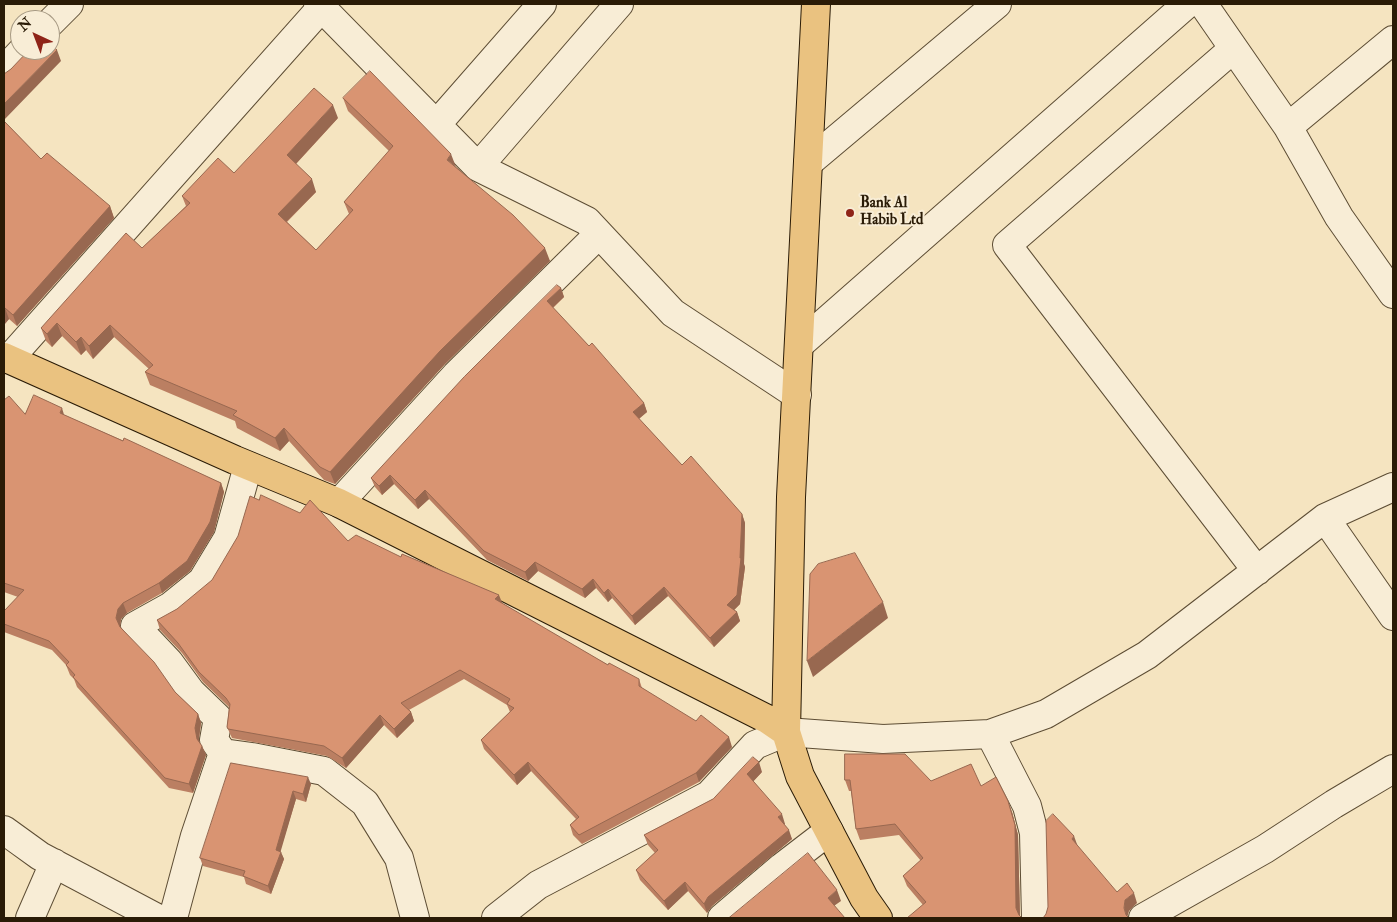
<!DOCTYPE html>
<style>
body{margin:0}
#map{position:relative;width:1397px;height:922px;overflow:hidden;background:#f5e4c0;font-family:"IM FELL Double Pica",serif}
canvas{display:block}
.frame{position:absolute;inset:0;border:5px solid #2a1b06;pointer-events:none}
.north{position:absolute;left:10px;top:10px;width:50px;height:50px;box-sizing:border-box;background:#f8edd6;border:1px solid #a69983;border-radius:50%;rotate:317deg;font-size:14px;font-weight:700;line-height:20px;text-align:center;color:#2a1b06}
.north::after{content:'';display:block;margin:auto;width:18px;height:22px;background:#8f2418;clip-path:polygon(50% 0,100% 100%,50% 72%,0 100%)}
</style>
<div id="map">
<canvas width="1397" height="922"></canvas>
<div class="frame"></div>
<div class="north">N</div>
</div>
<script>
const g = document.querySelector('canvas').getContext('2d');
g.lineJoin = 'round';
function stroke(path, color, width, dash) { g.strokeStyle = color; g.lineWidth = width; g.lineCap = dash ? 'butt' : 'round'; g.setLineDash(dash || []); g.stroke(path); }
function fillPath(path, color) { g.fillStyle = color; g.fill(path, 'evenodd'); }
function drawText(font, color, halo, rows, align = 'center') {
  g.font = font + ' "IM FELL Double Pica",serif'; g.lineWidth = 4; g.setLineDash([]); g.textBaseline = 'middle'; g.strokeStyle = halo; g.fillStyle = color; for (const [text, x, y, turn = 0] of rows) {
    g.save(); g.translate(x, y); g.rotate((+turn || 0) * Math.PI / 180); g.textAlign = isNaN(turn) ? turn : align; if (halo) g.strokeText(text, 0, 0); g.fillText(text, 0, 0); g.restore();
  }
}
const street = new Path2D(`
 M318,4L478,167L587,221L673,313L797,395
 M1203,4L1288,127L1339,217L1393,294
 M50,23L69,4
 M1233,49L1007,245L1257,571
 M4,70L23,50
 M436,125L542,4
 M1288,127L1393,40
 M808,163L997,4
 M478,167L619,4
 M799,345L1187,4
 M9,359L322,7
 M248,466L228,538L202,581L171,606L135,626L169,662L191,692L218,718L214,740L223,753L252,757L324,771L365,803L399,858L415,918
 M339,503L456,375L599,234
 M1325,518L1393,616
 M990,734L1027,806L1034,833L1036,918
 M4,830L40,856L157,918
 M30,918L54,863
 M173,918L195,836L223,753
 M496,918L538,885L709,795L755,745L786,732L883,739L990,734L1046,714L1147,655L1325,518L1393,487
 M722,918L782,867L829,831
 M1143,918L1265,849L1334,804L1393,769`);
const primary = new Path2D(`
 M816,4L791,497L786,732L800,776L864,898L878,918
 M4,357L235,460L339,503L767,719L786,732`);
stroke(street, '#5d4d34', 30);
stroke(primary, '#2a1b06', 30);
stroke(street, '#f8edd6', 28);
stroke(primary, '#eac280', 28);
fillPath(new Path2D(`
 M343,98L456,167L550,261L445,364L335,484L324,480L289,441L280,451L237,428L235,421L150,385L145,372L149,369L114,337L93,359L86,350L81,355L62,336L52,347L46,341L41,328L142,248L186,206L182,196L234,173L338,118L296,164L316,192L287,222L316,250L349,214L344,202L389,151L348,111Z
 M4,121L41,159L110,206L114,218L17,326L9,319L4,325Z
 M561,288L564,297L553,308L589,346L644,403L647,412L639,419L682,465L742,514L745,523L744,564L745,567L740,604L734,610L737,612L740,621L714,647L668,596L635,625L612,598L608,602L596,588L585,598L538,571L528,581L487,560L429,499L418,509L394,484L382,495L375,487L371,478Z
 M4,400L25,414L64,415L221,483L224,492L214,532L190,571L162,593L127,613L121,619L120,626L175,692L198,714L201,723L199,738V742L202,746L206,755L193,793L169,788L77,687L74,679L70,675L66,665L52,650L4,632V611L18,597L4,592Z
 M348,541L401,557L502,604L608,665L639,679L642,688L732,747L699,782L582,844L573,835L570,825L576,819L531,771L517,785L484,749L481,740L510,712L507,705L464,679L409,710L411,712L414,721L397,738L384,725L346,768L327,756L232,738L227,727L229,707L203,682L182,653L160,630L157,620Z
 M231,763L311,784L306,802L296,799L280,851L284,859L271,894L246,884L244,877L203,866L200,858Z
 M762,772L753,781L785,824H784L792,839L712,906L707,913L688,891L668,910L640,880L636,870L655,853L648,845L644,835L713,799Z
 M845,780L931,781L981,786L1012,812L1018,835L1020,917L923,905L907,886L903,876L921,861L899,835L860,840L856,829L851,791H849Z`), '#bb7f62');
fillPath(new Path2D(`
 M57,50L61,61L4,120V104Z
 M333,105L338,118L292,168L287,155Z
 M451,154L456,167L447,160Z
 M312,179L316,192L282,226L278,214Z
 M110,206L114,218L17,326L13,315Z
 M545,248L550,261L445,364L335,484L330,472L440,351Z
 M561,288L564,297L550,310L547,301Z
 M5,308L9,319L4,325V309Z
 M57,323L62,336L52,347L47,334Z
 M110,325L114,337L93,359L89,346Z
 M81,337L86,350L81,355L76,342Z
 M644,403L647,412L636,421L633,412Z
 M62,408L65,418L60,413Z
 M284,428L289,441L280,451L275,438Z
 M390,475L394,484L382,495L379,486Z
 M221,483L224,492L214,532L190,571L162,593L159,583Z
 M425,490L429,499L418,509L415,500Z
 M742,514L745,523L744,564L745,567L740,604L730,614L727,605L740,558Z
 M535,562L538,571L528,581L525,572Z
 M593,579L596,588L585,598L582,589Z
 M664,587L668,596L635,625L632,616Z
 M608,589L612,598L608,602L604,593Z
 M499,595L503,605L495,599Z
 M883,602L888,618L813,677L807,661Z
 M123,603L127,613L121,619L120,628L116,618L118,609Z
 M737,612L740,621L714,647L710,638Z
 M411,712L414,721L397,738L394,729Z
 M198,714L201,723L199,738L201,748L197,739L195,728Z
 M380,715L384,725L346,768L342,758Z
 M729,737L732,747L699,782L696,773Z
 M202,746L206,755L193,793L189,784Z
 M528,762L531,771L517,785L514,775Z
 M759,762L762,772L751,784L747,774Z
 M308,777L311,784L306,802L303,794Z
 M293,791L296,799L279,857L276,850Z
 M1008,801L1012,812L1018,835L1020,918L1016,908Z
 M782,814L785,824L782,826L778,817Z
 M789,830L792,839L712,906L707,913L704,904L708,897Z
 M1074,836L1078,847L1072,839Z
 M281,852L284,859L271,894L268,886Z
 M685,882L688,891L668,910L664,901Z
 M837,890L841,901L831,908L828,898Z
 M1134,893L1137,903L1129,911L1127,918L1124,908L1125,900Z`), '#986850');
const building = new Path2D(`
 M50,43L57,50L4,104V74L11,69L29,50H50Z
 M370,71L451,154L447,160L513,215L545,248L440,351L330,472L320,467L284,428L275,438L233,415L237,411L145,372L153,365L110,325L89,346L81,337L76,342L57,323L47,334L41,328L126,233L142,248L190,203L182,196L218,158L234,173L314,88L333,105L287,155L312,179L278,214L316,250L353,210L344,202L393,146L343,98Z
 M4,121L41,159L47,153L110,206L13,315L5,308L4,309Z
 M557,285L561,288L547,301L589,346L592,343L644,403L633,412L682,465L691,456L742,514L740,558H741L737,595L727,605L737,612L710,638L664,587L632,616L608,589L604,593L593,579L582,589L535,562L525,572L484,551L425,490L415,500L390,475L379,486L371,478L464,377Z
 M34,395L62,408L60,413L123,441L124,438L221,483L210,522L187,561L159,583L123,603L118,609L116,618L120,627L154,662L175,692L198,714L195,728L197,739L202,746L189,784L165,778L73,677L75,675L66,665L69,662L49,641L4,624V611L24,590L4,583V400L9,396L25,414Z
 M261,495L300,513L310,500L348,541L356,535L401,557L402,554L499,595L495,599L608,665L609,663L639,679V686L696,721L701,715L729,737L696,773L579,835L570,825L579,817L528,762L514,775L481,740L514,708L507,704L510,699L460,670L401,703L411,712L394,729L380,715L342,758L324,746L228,729L227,727L230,704L226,698L199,672L178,643L157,620L177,609L212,580L238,536L250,496L259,500Z
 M855,553L883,602L807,661L810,574L818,564Z
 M845,754H905L931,781L971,764L981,786L996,777L1008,801L1015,825L1016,908L1019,915L1022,918H907L926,902L903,876L923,858L895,824L856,829L850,780H845Z
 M753,757L759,762L747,774L782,814L778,817L789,830L708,897L704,904L685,882L664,901L636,870L658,850L644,835L713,799Z
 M231,763L308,777L303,794L293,791L276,850L281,852L268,886L243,876L245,871L200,858Z
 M1053,814L1074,836L1072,839L1117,892L1127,883L1134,893L1125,900L1124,908L1126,915L1129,918H1043L1046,914L1048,907L1046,821Z
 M808,853L837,890L828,898L845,918H729Z`);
fillPath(building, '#d99472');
stroke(building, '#986850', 1);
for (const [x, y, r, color] of [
 [850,213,5,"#8f2418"]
]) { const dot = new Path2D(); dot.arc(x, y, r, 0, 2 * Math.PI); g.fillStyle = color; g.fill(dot); stroke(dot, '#f8edd6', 2); }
drawText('bold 15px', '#2a1b06', '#f8edd6', [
 ["Bank Al",860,204],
 ["Habib Ltd",860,221]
], 'left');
</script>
